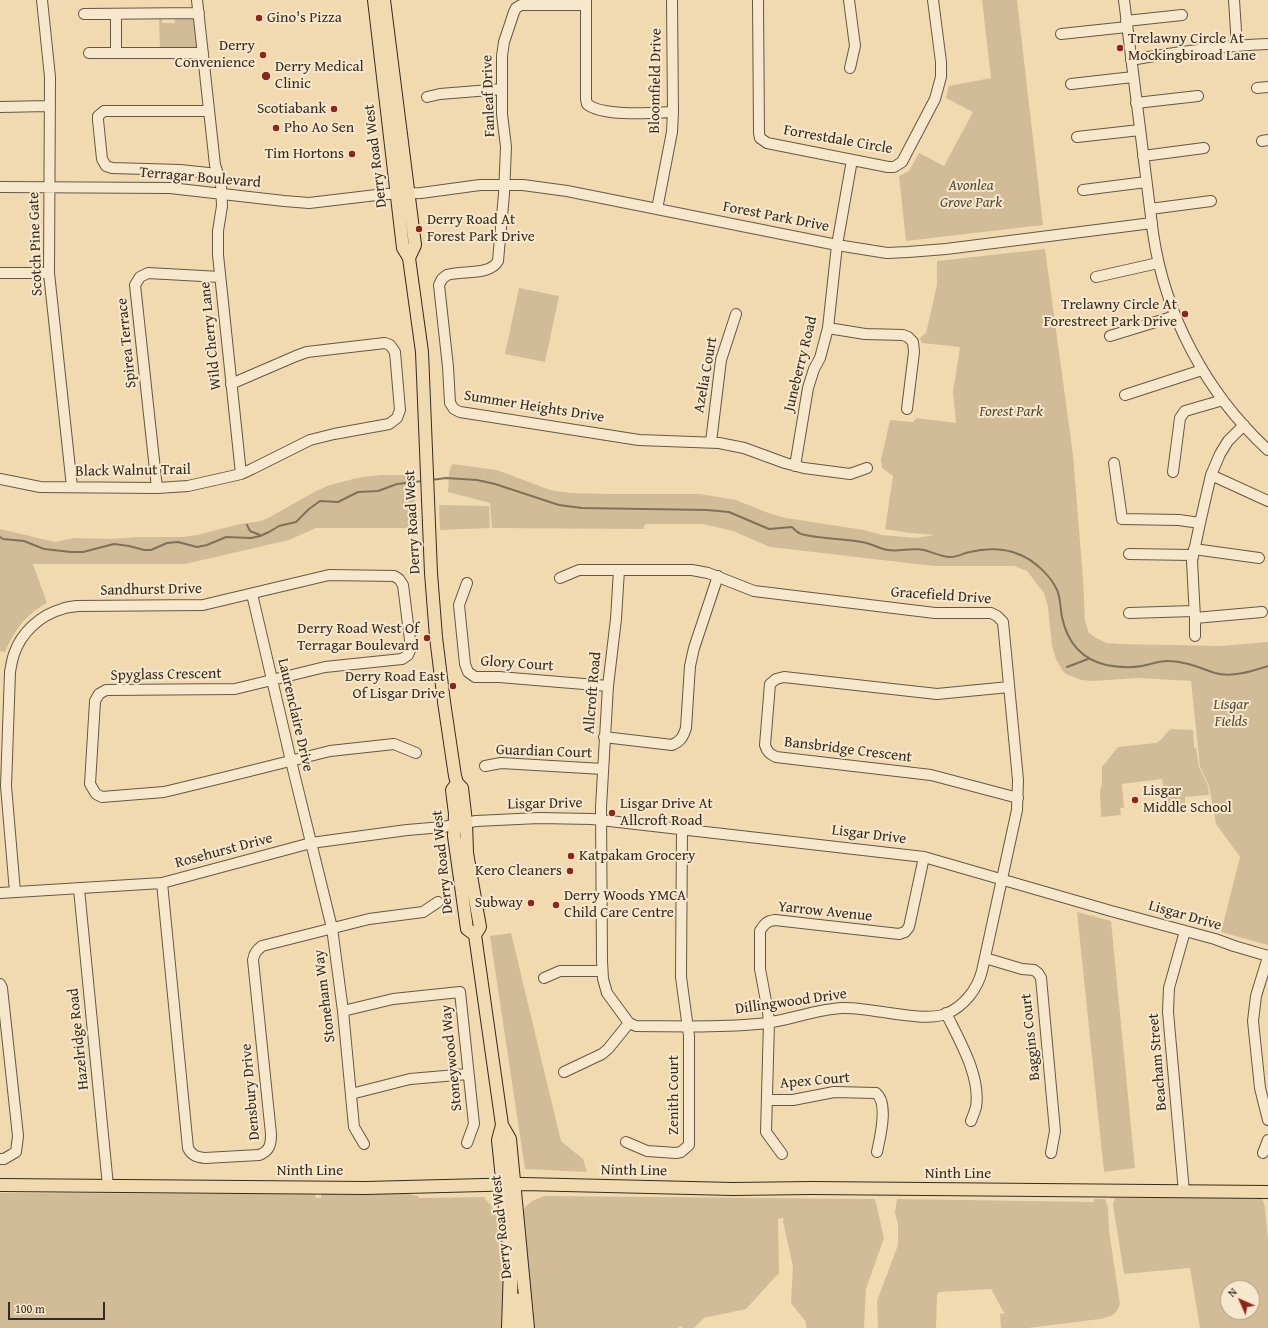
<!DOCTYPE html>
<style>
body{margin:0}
#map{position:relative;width:1268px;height:1328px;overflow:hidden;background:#f2dab0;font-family:"Gentium Book Plus",serif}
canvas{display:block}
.north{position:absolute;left:1220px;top:1280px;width:40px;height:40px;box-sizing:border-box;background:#f7e7cc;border:1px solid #a99c87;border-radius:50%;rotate:315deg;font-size:11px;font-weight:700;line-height:16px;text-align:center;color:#342c20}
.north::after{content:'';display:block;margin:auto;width:14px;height:18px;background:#8f2418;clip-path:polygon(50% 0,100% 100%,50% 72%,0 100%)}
.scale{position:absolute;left:8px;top:1302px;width:97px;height:18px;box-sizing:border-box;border:2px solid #342c20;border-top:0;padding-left:5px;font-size:12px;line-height:14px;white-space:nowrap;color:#342c20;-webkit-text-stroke:3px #f7e7cc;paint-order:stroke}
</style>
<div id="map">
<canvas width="1268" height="1328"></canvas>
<div class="north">N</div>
<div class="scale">100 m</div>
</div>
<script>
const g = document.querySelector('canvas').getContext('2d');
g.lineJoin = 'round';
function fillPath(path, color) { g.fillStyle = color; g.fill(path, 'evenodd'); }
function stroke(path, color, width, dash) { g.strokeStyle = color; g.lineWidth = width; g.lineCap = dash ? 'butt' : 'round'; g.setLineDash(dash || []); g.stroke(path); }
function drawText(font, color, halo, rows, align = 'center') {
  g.font = font + ' "Gentium Book Plus",serif'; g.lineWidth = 4; g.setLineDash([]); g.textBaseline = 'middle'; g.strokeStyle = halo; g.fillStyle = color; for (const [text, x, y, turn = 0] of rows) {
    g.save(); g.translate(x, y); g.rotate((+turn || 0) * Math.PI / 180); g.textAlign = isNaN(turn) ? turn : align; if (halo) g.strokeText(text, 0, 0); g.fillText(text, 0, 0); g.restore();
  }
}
fillPath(new Path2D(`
 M982,0H1017L1043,225L906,241L899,176L909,171L919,153L944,166L973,112L946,98L949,86L991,78Z
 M159,17H162V23H175L174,17H189L194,20L198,43L196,47L192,49H160Z
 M1045,249L1073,455L1083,579L1085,621L1089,633L1096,638L1107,643L1120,644L1221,646L1268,642V945L1221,932L1240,857L1216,824L1209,786L1200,767L1191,681L1137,678L1093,681L1081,680L1066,674L1062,670L1056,659L1052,646L1048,607L1044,593L1027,571L1014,566H934L770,547L733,531L703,524H646L644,526V529L492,528L490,503L448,492L449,473L452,464L497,470L550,490L570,493L607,494H700L736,500L771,514L786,518L864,530L882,535L917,538L934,535L910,533L885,529L893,476L882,468L881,460L890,420L913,422L917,418L956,423L953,392L960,347L922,343L920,338L926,333L937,285V261Z
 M519,288L559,296L545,362L505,354Z
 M380,475H408L415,492L416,528H316L289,540L185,564H33L47,603C25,615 15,630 5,652L0,651V529L55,542L74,538L111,539L137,537H183L197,535L240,524L261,521L270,517L316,491L330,485L357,478Z
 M439,505L489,506L490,528L440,530Z
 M1171,729L1193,730L1194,747L1196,748L1199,767L1208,786L1209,795L1185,797V807L1170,810L1169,804H1166L1162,779L1122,784L1124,808H1120L1121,815L1101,817L1100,791L1102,784V767L1118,747L1156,743C1163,740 1165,733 1171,729Z
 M1077,912L1111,921L1135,1168L1104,1172Z
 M511,933L561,1141L583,1159L587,1172L525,1169L490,936Z
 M0,1193L315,1194L316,1198H321V1194L404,1193L418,1196L419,1198L484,1197L496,1212L501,1214L506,1328H0Z
 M546,1196L875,1199L884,1238L866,1289L864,1328H806V1322L791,1303L793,1267L783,1222L784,1218L778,1219L779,1273L746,1309L704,1318L694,1328H683L680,1326L678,1328H533L523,1210C529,1202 536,1198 546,1196Z
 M1115,1198H1262L1265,1207L1268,1239V1328H1200L1190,1268L1124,1274L1113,1205ZM1228,1288H1252V1312H1228Z
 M897,1199L1094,1202V1199H1105L1108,1207L1109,1231L1120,1304C1116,1315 1111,1317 1100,1319L1028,1328H1001L1000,1314L1005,1313L1003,1311L991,1289L939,1292L937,1295L936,1328H878L877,1301L898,1245V1224L895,1213Z`), '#d2bc98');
stroke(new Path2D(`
 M431,480L446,478L477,480L495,484L559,505L582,508L707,510L729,512L769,529L792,527C794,529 797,532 799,533C802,535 807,535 811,536C828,539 845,539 862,542C871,543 879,549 888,550C900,552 912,547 924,550C932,552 942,557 950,557C958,557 963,553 970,552C985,548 1004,548 1018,554C1033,559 1051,576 1057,590C1061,599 1060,608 1062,617C1067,641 1081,659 1106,665C1117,667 1131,668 1142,666C1151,664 1159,661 1168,661C1185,661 1200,668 1215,673C1232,678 1252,671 1268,666
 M247,525L250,531L260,535
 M0,537L3,539L24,541L44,549L71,552H83L114,544L129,546L144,550H151L167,543L178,542L197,547L207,545L226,537L251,538L260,536L269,532L279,526L296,522L309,509L320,501L338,502L358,492L378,491L397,484L423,481
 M1067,667L1088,659`), '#7f7159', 2);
const minor = new Path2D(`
 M42,0L50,77L49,273L72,487
 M197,0L215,165L221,183L222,206L218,231V255L241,474
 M586,0V99L587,104C603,117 652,113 673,112
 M758,0L759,133L760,138L767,143L888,167H894L902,162L935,99L941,77V62L933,0
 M849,0L855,46L850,68
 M1124,0L1153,233C1165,315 1206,393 1268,450
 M1234,0L1237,46
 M586,5H521L516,8L514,12L504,42L502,56V114L506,147L504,194L498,261C490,276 461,270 447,275L442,279L439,285L448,367L450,403L454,409L460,412L639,440L719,443L744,448L785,463L804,468L850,474L867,468
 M84,14L199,13
 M1126,21L1182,15
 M1061,34L1127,27
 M116,52V14
 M89,53H203
 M1131,60C1176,52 1222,46 1268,44
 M1071,84L1133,77
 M1257,88L1268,87
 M427,97L440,94L502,89
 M1136,103L1198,96
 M0,107L49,106
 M209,111H104L98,116V120L102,159L106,166L112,168L180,170L218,174
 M1077,137L1140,130
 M1262,141L1268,140
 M1143,156L1204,148
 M0,187L170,188L284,201L309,203L385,194L421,193L480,185H523L567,191L837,245L887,253L908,252L946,249L1152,223
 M1083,190L1146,182
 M657,209L672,132L673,112L672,0
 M1150,209L1211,201
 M0,273H49
 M1096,277L1158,263
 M828,328L865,334L903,335L908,337L913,342L914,352L907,409
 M1110,336L1175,316
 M1125,395L1202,370
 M711,442L721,360L736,314
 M1114,463L1122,519L1179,520L1200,523
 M795,466L808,388L814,369L820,358L828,328L837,245L852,160
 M1173,472L1180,418L1185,411L1223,400
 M1211,475L1268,501
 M0,479L40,487L157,488L188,486L241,474L252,469L310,440L334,434L389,424L397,418L400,410L395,352L390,345L385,343L307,352L296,356L231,384
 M157,488L135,285L140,277L148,273L220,277
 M1194,549L1259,558
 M1129,554L1192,555
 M560,578L579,570H692L708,573L754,591L935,613H991L997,616L1003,622L1018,780L1017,810L982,971C977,990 964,1006 946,1014C922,1023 871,1007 843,1008C814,1009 786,1022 757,1024C717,1028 676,1026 636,1026L629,1023L607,993L603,979L602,961L601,807L608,686L616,619L619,570
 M467,583L459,605L465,664L468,672L475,677H499L608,686
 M252,594L291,761L332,928L343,1011L354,1127L364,1144
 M1129,613L1194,611
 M1195,618L1262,612
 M1195,636V618L1192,561L1200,523L1211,475L1220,454L1228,441L1244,425
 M1009,687L937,694L784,677L776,679L770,684L765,745C767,752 770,754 776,757L931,775L1018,798
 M604,737L672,745C681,741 683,737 686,728L690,666L694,648L718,576
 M485,766L501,763L603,769
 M162,883L188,1148C192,1156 197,1157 205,1158L259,1155C270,1151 271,1144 271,1134L253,960C254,953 257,950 262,946L369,919L423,912L438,902
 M79,889L108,1186
 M15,892L6,786L10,672C11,666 12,660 14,654C21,633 40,615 62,609C66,607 72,607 77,606L203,605L329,575L394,576L399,579L403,585L411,648L408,655L402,659L325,667L235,689L106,690L99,694L95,701L90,784L96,794L102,797L164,792L226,777L330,751L394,744L416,753
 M0,893L162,883L311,843L407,830L443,827L476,821L539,818L592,819L924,857L1111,911L1215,939L1234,946L1268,956
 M1268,957L1256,996L1253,1021L1260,1088L1268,1120
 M985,958L1022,969L1034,970L1038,973L1041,978L1055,1131L1051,1153
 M544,978L560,971H602
 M0,984L2,988L18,1136L16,1152L4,1159H0
 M343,1011L393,999L460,992L474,1124L467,1143
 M946,1013C959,1040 981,1076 976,1107C975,1111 973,1116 971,1121
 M564,1072L602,1054L608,1049L629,1023
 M351,1094L410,1079L468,1074
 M767,1100H793L834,1092L876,1093C889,1103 880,1138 877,1152
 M626,1142L647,1151L676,1153L681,1152L689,1145V1036L681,977L682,828
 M1263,1153L1268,1140
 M782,1154L766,1132L769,1022L768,1012L760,969V931C764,924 767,921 775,920L899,934L905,932L909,927L924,857
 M1184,1192L1168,1012L1169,988L1185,931`);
const major = new Path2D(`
 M374,0L403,248L409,258L422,352L431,573L436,637L444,702L455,776L457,783L462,788L466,822L467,853L480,927L475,935L502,1125L510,1139L528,1328
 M384,0L415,245L409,258
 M457,783L452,790L455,814L454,836L467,929L475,935
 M502,1125L498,1140L512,1277
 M0,1185L366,1188L523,1184L733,1189L812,1188L1268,1192
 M515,1299L518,1328`);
const highway = new Path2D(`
 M509,1328L511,1267`);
stroke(minor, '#645844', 12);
stroke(major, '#342c20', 14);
stroke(highway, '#342c20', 16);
stroke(minor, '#f7e7cc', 10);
stroke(major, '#f2dab0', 12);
stroke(highway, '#f2dab0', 14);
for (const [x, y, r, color] of [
 [259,18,4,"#8f2418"],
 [1120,48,4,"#8f2418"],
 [263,55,4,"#8f2418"],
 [266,76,5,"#8f2418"],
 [334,109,4,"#8f2418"],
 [276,128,4,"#8f2418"],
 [352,154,4,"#8f2418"],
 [419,229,4,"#8f2418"],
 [1185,314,4,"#8f2418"],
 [427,638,4,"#8f2418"],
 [453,686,4,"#8f2418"],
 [1135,800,4,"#8f2418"],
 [612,813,4,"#8f2418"],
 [571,856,4,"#8f2418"],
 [570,871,4,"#8f2418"],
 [531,903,4,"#8f2418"],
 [556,905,4,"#8f2418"]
]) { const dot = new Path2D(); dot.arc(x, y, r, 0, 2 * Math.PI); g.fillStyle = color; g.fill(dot); stroke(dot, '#f7e7cc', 1.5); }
drawText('15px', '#342c20', '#f7e7cc', [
 ["Gino's Pizza",267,18],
 ["Trelawny Circle At",1128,39],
 ["Mockingbiroad Lane",1128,56],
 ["Derry",255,46,"right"],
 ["Convenience",255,63,"right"],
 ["Derry Medical",275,67],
 ["Clinic",275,84],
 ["Scotiabank",326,109,"right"],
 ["Pho Ao Sen",284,128],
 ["Tim Hortons",344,154,"right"],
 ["Derry Road At",427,220],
 ["Forest Park Drive",427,237],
 ["Trelawny Circle At",1177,305,"right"],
 ["Forestreet Park Drive",1177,322,"right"],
 ["Derry Road West Of",419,629,"right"],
 ["Terragar Boulevard",419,646,"right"],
 ["Derry Road East",445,677,"right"],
 ["Of Lisgar Drive",445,694,"right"],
 ["Lisgar",1143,791],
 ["Middle School",1143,808],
 ["Lisgar Drive At",620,804],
 ["Allcroft Road",620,821],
 ["Katpakam Grocery",579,856],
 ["Kero Cleaners",562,871,"right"],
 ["Derry Woods YMCA",564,896],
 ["Child Care Centre",564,913],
 ["Subway",523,903,"right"]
], 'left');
drawText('15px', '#342c20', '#f7e7cc', [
 ["Bloomfield Drive",656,81,-89],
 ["Fanleaf Drive",489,96,-92],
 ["Forrestdale Circle",838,140,10],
 ["Derry Road West",376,156,-97],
 ["Terragar Boulevard",200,178,5],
 ["Forest Park Drive",776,217,11],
 ["Scotch Pine Gate",36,244,-92],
 ["Wild Cherry Lane",211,336,-96],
 ["Spirea Terrace",127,343,-96],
 ["Juneberry Road",801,364,-76],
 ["Azelia Court",706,375,-80],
 ["Summer Heights Drive",534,407,9],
 ["Black Walnut Trail",133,471,-1],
 ["Derry Road West",413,522,-93],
 ["Sandhurst Drive",151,590,-1],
 ["Gracefield Drive",941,596,4],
 ["Glory Court",517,664,4],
 ["Spyglass Crescent",166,675,-1],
 ["Allcroft Road",593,693,-85],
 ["Laurenclaire Drive",295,715,77],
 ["Bansbridge Crescent",848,750,7],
 ["Guardian Court",544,752,2],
 ["Lisgar Drive",545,804,-1],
 ["Lisgar Drive",869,835,7],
 ["Rosehurst Drive",224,851,-15],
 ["Derry Road West",443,862,-96],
 ["Yarrow Avenue",825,912,6],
 ["Lisgar Drive",1185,916,16],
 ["Stoneham Way",325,996,-97],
 ["Dillingwood Drive",791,1002,-8],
 ["Baggins Court",1031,1037,-96],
 ["Hazelridge Road",79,1039,-96],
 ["Stoneywood Way",452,1058,-96],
 ["Beacham Street",1158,1062,-95],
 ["Apex Court",815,1081,-5],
 ["Densbury Drive",251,1092,-95],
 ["Zenith Court",674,1095,-90],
 ["Ninth Line",310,1171],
 ["Ninth Line",634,1171,1],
 ["Ninth Line",958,1174],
 ["Derry Road West",502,1227,-96]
]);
drawText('italic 15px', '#544938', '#f7e7cc', [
 ["Avonlea",971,186],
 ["Grove Park",971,203],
 ["Forest Park",1011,412],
 ["Lisgar",1231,705],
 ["Fields",1231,722]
]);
</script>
